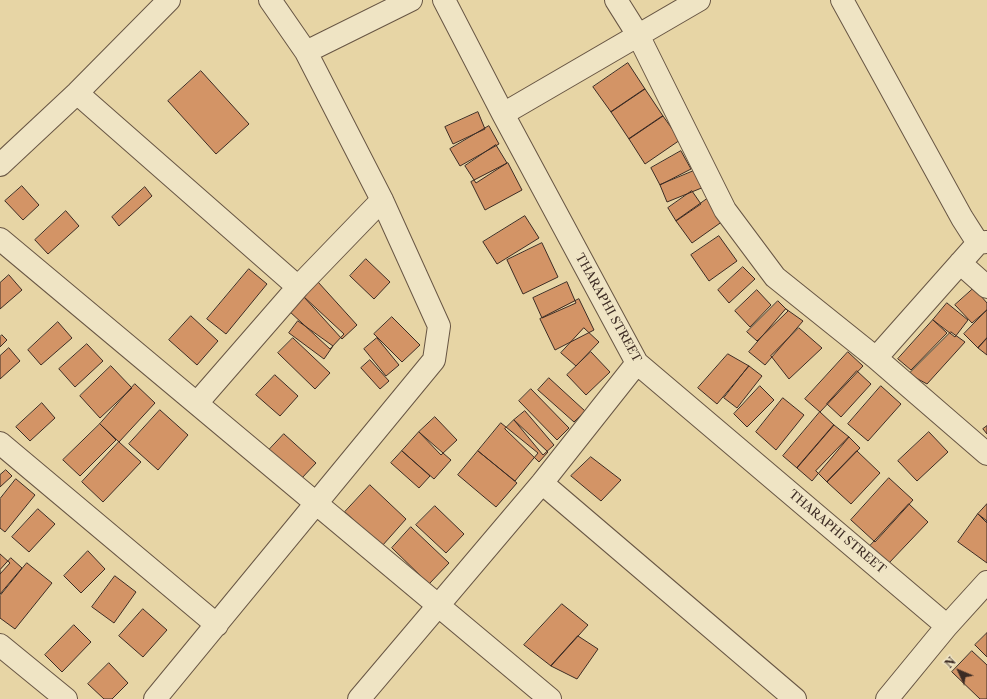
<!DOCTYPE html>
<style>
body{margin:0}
#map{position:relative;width:987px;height:699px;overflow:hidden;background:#e7d5a5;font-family:"Libre Caslon Text",serif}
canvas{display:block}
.north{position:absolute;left:939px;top:651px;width:40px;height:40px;-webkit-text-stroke:3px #efe4c4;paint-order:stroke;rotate:314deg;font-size:11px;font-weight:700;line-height:16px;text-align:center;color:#3d2c24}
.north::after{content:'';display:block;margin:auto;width:14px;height:18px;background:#3d2c24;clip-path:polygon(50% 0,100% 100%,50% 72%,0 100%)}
</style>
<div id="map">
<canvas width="987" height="699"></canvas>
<div class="north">N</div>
</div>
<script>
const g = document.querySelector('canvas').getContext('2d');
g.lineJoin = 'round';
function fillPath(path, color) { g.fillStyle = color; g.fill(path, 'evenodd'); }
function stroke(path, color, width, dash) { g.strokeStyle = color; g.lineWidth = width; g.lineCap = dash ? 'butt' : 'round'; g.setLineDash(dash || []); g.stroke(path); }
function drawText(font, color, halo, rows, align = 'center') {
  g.font = font + ' "Libre Caslon Text",serif'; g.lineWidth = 3.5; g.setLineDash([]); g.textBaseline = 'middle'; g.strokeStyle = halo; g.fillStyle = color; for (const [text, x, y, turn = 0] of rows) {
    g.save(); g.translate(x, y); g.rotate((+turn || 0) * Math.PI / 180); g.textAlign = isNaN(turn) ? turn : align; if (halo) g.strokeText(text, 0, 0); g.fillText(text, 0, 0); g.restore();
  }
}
const building = new Path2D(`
 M628,63L645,89L611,112L593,87Z
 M201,71L249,124L216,154L168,101Z
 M645,89L663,116L629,139L611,112Z
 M478,112L485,129L453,144L445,127Z
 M663,116L680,140L645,164L629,139Z
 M489,126L499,144L460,166L450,149Z
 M496,145L507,163L476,183L465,166Z
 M681,151L691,169L660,185L651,168Z
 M508,163L522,190L485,210L471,182Z
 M696,170L704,187L667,202L660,185Z
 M22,186L39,205L23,220L5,201Z
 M145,187L152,196L119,226L112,217Z
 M692,191L701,204L676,221L668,208Z
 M707,199L723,221L692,243L676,221Z
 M66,211L79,226L48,254L35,240Z
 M525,216L539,238L497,264L483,242Z
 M719,236L737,261L709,281L691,255Z
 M542,243L558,277L523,294L507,260Z
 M366,259L390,282L374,299L350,276Z
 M743,267L755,279L729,303L718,290Z
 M249,269L267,284L226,334L207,319Z
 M9,275L22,290L0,309V283Z
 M318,282L357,325L342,339L303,296Z
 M567,282L576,303L542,318L533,298Z
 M974,288L987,303V310L972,323L955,305Z
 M757,290L771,305L750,327L735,311Z
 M303,296L344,334L330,349L289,311Z
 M579,299L594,330L555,350L540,319Z
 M778,301L788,311L757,341L747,332Z
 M947,303L968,320L955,337L933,320Z
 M786,309L803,321L765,365L749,352Z
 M987,310V338L978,348L964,334Z
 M191,316L218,341L197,365L169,340Z
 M392,317L420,345L402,362L374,334Z
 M933,320L947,333L911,370L898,359Z
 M298,321L333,346L324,359L289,333Z
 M58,322L72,338L41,365L28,350Z
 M584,328L599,342L576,366L561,353Z
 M799,328L822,348L789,379L771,356Z
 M951,332L965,342L927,384L909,374Z
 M2,335L7,340L0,347V337Z
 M293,338L330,373L315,389L278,353Z
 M377,338L399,365L386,376L364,349Z
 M987,338V355L978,348Z
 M87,344L103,361L75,387L59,369Z
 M9,348L20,361L0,379V356Z
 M591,352L610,372L586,395L567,375Z
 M848,352L863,366L820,412L805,399Z
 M728,354L749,366L717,404L698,388Z
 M370,360L389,381L380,389L361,368Z
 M111,366L132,388L100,418L80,396Z
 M749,366L762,376L737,408L724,398Z
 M857,371L871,384L841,417L827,404Z
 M275,375L298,396L280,416L256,395Z
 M549,378L585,411L574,422L538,390Z
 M135,384L155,403L119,442L100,424Z
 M760,386L774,400L747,427L734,414Z
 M881,386L901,404L868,441L848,424Z
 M531,389L569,428L557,440L519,401Z
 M783,398L804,415L776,450L756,432Z
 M42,403L55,418L30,441L16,427Z
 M160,410L188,435L158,470L129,444Z
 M525,411L554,445L543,455L514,420Z
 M820,412L834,425L797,468L783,456Z
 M435,417L457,440L441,455L419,432Z
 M514,420L548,452L539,462L505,429Z
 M501,423L538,453L515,481L478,451Z
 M100,424L116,440L80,476L63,460Z
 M834,425L849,437L812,481L797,468Z
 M987,426V434L983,429Z
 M419,432L451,460L434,479L402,451Z
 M929,432L948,452L917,481L898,461Z
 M284,434L316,463L301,479L269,450Z
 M849,437L860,448L827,482L816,471Z
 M119,442L141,462L103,502L82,482Z
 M402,451L430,476L419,488L391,463Z
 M478,451L517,483L496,507L458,475Z
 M857,451L880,473L851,504L827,482Z
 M591,457L621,480L601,501L571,476Z
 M6,470L12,476L0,487V475Z
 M889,478L913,500L875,542L851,520Z
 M16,479L35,495L5,532L0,528V499Z
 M370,485L406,519L382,546L345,512Z
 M909,504L928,522L888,564L870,546Z
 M987,504V523L978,514Z
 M435,506L464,534L446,553L416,525Z
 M38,509L55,524L29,552L12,537Z
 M978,514L987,521V563L958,542Z
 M411,527L449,563L429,584L392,548Z
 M88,551L105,569L81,593L64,576Z
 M0,554L10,563L0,574Z
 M11,558L22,568L0,594V570Z
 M27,563L52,583L15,629L0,618V596Z
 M115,576L136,592L114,623L92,607Z
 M562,604L588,625L551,666L524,645Z
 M143,609L167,630L143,657L119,636Z
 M74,625L91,642L62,672L45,655Z
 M987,633V657L975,645Z
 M578,636L598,649L577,679L551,666Z
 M972,651L987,665V699H980L952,672Z
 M109,663L128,683L112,699H104L88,684Z`);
fillPath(building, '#d39466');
stroke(building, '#3d2c24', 1);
const minor = new Path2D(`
 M444,0L503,114L637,363L947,626
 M616,0L638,35L725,210L775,277L876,358L987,454
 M842,0L962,218L978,243
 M306,52L411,0
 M77,93L298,287
 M503,114L699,0
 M0,165L77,93L169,0
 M0,239L550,699
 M960,263L987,287
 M876,358L978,243L987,242
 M197,403L298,287L382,200
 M0,443L217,625
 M542,483L795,699
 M0,645L66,699
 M155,699L434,360L439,326L382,200L306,52L270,0
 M359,699L542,483L637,363
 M887,699L947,626L987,582`);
stroke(minor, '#685644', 24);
stroke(minor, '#efe4c4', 22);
drawText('12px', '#3d2c24', '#efe4c4', [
 ["THARAPHI STREET",608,308,61],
 ["THARAPHI STREET",837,532,40]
]);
</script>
